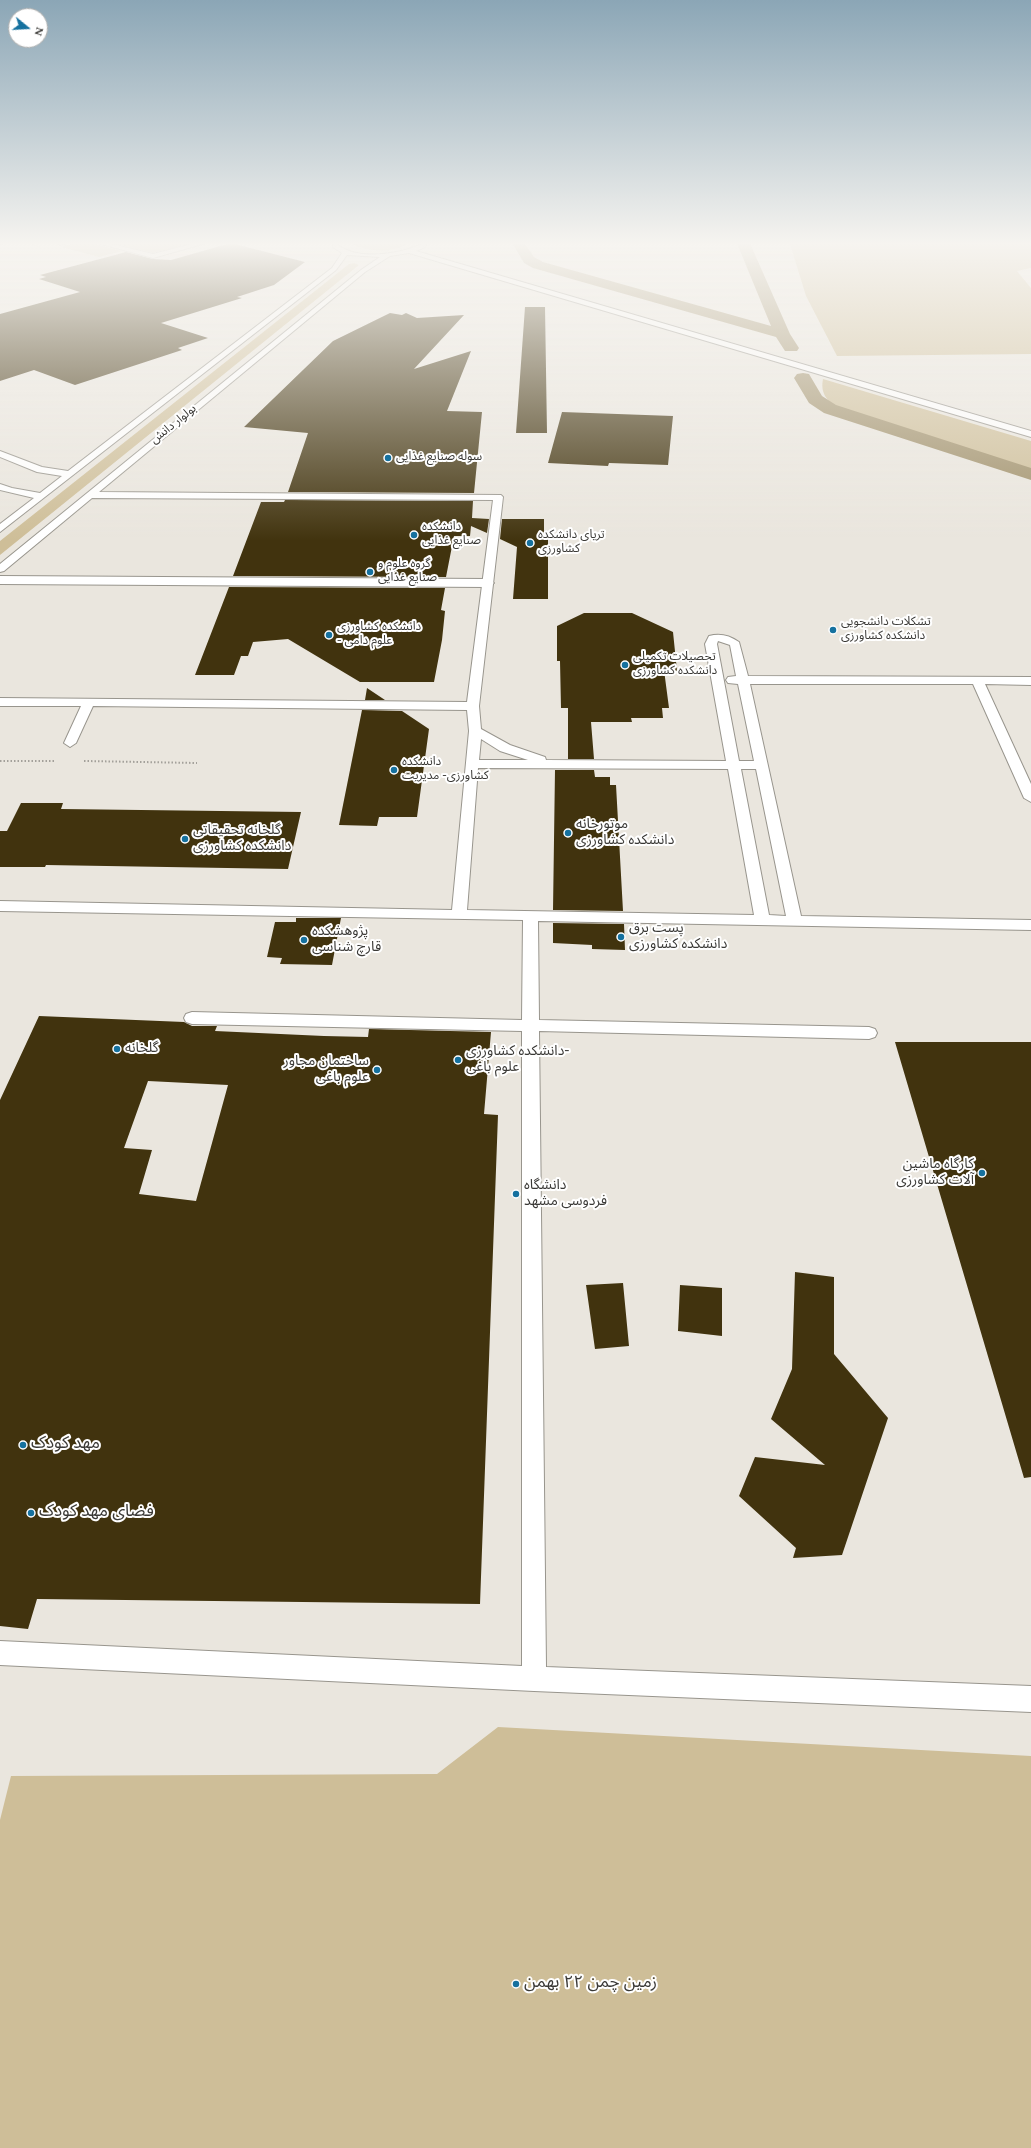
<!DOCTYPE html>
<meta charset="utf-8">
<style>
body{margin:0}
#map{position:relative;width:1031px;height:2148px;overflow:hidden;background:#eae6de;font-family:Spectral,serif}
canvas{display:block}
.north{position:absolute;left:8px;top:8px;width:40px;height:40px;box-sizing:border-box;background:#fff;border:1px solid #b0b0af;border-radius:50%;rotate:108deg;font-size:11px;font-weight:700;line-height:16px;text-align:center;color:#3a3936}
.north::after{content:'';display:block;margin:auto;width:14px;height:18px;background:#15719f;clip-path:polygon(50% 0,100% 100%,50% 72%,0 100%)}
</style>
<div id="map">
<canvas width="1031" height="2148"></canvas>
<div class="north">N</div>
</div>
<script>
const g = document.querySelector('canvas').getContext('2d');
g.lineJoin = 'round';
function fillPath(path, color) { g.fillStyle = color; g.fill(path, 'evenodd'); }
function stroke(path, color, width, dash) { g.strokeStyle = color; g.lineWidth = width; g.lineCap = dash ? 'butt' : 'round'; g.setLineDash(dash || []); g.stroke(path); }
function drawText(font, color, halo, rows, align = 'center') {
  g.font = font + ' Spectral,"Noto Sans Arabic",serif'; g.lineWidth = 4; g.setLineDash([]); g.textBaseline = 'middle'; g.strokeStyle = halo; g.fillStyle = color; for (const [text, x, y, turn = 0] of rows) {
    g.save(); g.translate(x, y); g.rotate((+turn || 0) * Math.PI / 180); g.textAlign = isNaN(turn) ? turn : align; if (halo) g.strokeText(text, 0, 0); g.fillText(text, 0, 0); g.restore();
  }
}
fillPath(new Path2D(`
 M83,241L122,251L99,257L61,247Z
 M106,241H182L191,243L153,253Z
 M355,241H408V242C398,254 369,251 356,246L353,243Z
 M789,241H1031V268L1017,271L1031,288V354L837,356L806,296Z
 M354,263L359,265L0,555V541L349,264Z
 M823,379L1031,441V470L848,412C833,406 819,398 823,379Z
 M498,1727L1031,1756V2148H0V1820L11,1776L437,1774Z`), '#cebe98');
fillPath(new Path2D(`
 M511,241H523L534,257L543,262L771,326L736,241H749L790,334L799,348L797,351H785L776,337L533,268L524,263Z
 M803,373L809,374L822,396L836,405L1031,468V480L824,413L809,403L794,378L797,374Z`), '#a0906a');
fillPath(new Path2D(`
 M231,243L305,262L274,285L237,297L242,298L161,323L208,338L178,348L182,350L75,385L34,370L0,381V314L80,292L39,279L46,277L40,275L126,252L153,259L171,260Z
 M525,307H545L547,433H516Z
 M390,313L402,315L406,313L417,318L464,315L414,369L471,351L447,411L482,412L474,493L288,492L308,433L244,427L333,341Z
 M562,412L673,416L668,465L609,463L608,466L548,463Z
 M285,500L473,501L472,518L489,519L487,533L471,526L470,536H454L446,577L233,576L261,502H284Z
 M502,519H544V536H548V599H513L517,547L500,539Z
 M229,587L445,588L441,610L445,611L442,640L434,682H360L288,639L253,642L248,656H241L234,675H195Z
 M584,613H632L673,632L677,671L664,670L669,708H662L663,718H631L632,722H591L594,759H568V708H561L560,661H557V626Z
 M367,688L385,700H365Z
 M362,710L402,711L429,729L417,817H379L377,826L339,825Z
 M555,770H594L595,777H610V785H616L623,911L553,910Z
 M21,803H63L61,809L301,812L288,869L46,865L45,867H0V831H7Z
 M296,918H341L332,965L280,964L282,958L267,957L275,922H296Z
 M553,923L624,924L625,950L592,949V945L553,943Z
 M39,1016L184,1022L192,1026H217L215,1031L324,1036L368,1037L369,1029L491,1032L484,1114L498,1115L480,1604L37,1599L28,1629L0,1626V1100ZM148,1081L228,1085L196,1201L139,1194L152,1150L124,1148Z
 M895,1042H1031V1477L1024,1478Z
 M795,1272L834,1277V1354L888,1418L842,1555L793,1558L796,1548L739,1496L755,1457L825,1465L771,1419L792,1369Z
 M623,1283L629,1346L595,1349L586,1285Z
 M680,1285L722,1288V1336L678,1331Z`), '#41330e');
const lane = new Path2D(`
 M63,241H74L60,245L57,243Z
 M90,241H99L153,254L204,241H213L153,258Z
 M333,241H339L338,245C359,261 398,254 420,245L422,241H428L425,247L416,251L1031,431V437L409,253L390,256L365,272L99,492L501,495L503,497L479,706L481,729L510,745L545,757L546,760L726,761L705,644L709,636C720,633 729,635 739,642L748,676L1031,677V685L985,684L1031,784V802L1024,798L973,684H750L801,916L1031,920V930L538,921L539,1020L869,1027L875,1029L877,1033L875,1037L869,1039L539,1031L546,1667L1031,1686V1712L534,1691L0,1665V1641L522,1666V1031L192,1024L186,1022L184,1018L186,1014L192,1012L522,1020L523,920L0,911V901L452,910L469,731L467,710L93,706L76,743L70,747L64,743L81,706H0V698L467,702L493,500L92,498L4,571L0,572V564L361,270L380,257L347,255L336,270L0,532V524L34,498L0,490V484L12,488L40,493L62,476L37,472L0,457V451L42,467L68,471L332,268L342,253L333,247ZM718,641L730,645L736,676L728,677L726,680L728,683L738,684L754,761H739L717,644ZM481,739L500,751L528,760H479ZM478,768L728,769L754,915L467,910ZM741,769H756L786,916L769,915Z`);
const street = new Path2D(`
 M0,576L487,579L494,583L487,587L0,584Z`);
stroke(lane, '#98958d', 2);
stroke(street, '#98958d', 2);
stroke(new Path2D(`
 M7,241L40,246
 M0,245L13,243`), '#a3a09a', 1, [1, 1.5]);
stroke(new Path2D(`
 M0,761H55
 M84,761L197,763`), '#a3a09a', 2, [1.5, 2]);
fillPath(lane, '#fff');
fillPath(street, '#fff');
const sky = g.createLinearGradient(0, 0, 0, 541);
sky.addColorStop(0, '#8ba6b6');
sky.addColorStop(0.45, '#f6f4f0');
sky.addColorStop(1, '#f6f4f000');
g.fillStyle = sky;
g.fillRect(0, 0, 1031, 541);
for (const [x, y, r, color] of [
 [388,458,4,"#15719f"],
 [414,535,4,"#15719f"],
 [530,543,4,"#15719f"],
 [370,572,4,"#15719f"],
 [833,630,4,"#15719f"],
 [329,635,4,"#15719f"],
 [625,665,4,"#15719f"],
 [394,770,4,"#15719f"],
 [568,833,4,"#15719f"],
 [185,839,4,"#15719f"],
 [621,937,4,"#15719f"],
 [304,940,4,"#15719f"],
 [117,1049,4,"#15719f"],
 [458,1060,4,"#15719f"],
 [377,1070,4,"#15719f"],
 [982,1173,4,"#15719f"],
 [516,1194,4,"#15719f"],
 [23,1445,4,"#15719f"],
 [31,1513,4,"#15719f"],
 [516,1984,4,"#15719f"]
]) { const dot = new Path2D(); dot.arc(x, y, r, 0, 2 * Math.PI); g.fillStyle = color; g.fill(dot); stroke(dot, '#fff', 1.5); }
drawText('12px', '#3a3936', '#fff', [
 ["بولوار دانش",174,425,-39]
]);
drawText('12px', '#3a3936', '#fff', [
 ["سوله صنایع غذایی",396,458],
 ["دانشکده",422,528],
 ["صنایع غذایی",422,542],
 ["تریای دانشکده",538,536],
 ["کشاورزی",538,550],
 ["گروه علوم و",378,565],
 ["صنایع غذایی",378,579],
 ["تشکلات دانشجویی",841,623],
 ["دانشکده کشاورزی",841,637],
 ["دانشکده کشاورزی",337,628],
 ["- علوم دامی",337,642],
 ["تحصیلات تکمیلی",633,658],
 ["دانشکده کشاورزی",633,672],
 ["دانشکده",402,763],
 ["کشاورزی- مدیریت",402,777]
], 'left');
drawText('14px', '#3a3936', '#fff', [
 ["موتورخانه",576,825],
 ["دانشکده کشاورزی",576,841],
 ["گلخانه تحقیقاتی",193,831],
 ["دانشکده کشاورزی",193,847],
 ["پست برق",629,929],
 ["دانشکده کشاورزی",629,945],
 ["پژوهشکده",312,932],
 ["قارچ شناسی",312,948],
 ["گلخانه",125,1049],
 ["دانشکده کشاورزی-",466,1052],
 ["علوم باغی",466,1068],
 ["ساختمان مجاور",369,1062,"right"],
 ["علوم باغی",369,1078,"right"],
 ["کارگاه ماشین",974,1165,"right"],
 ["آلات کشاورزی",974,1181,"right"],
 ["دانشگاه",524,1186],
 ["فردوسی مشهد",524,1202]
], 'left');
drawText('17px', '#3a3936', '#fff', [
 ["مهد کودک",31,1445],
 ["فضای مهد کودک",39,1513],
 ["زمین چمن ۲۲ بهمن",524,1984]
], 'left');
</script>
